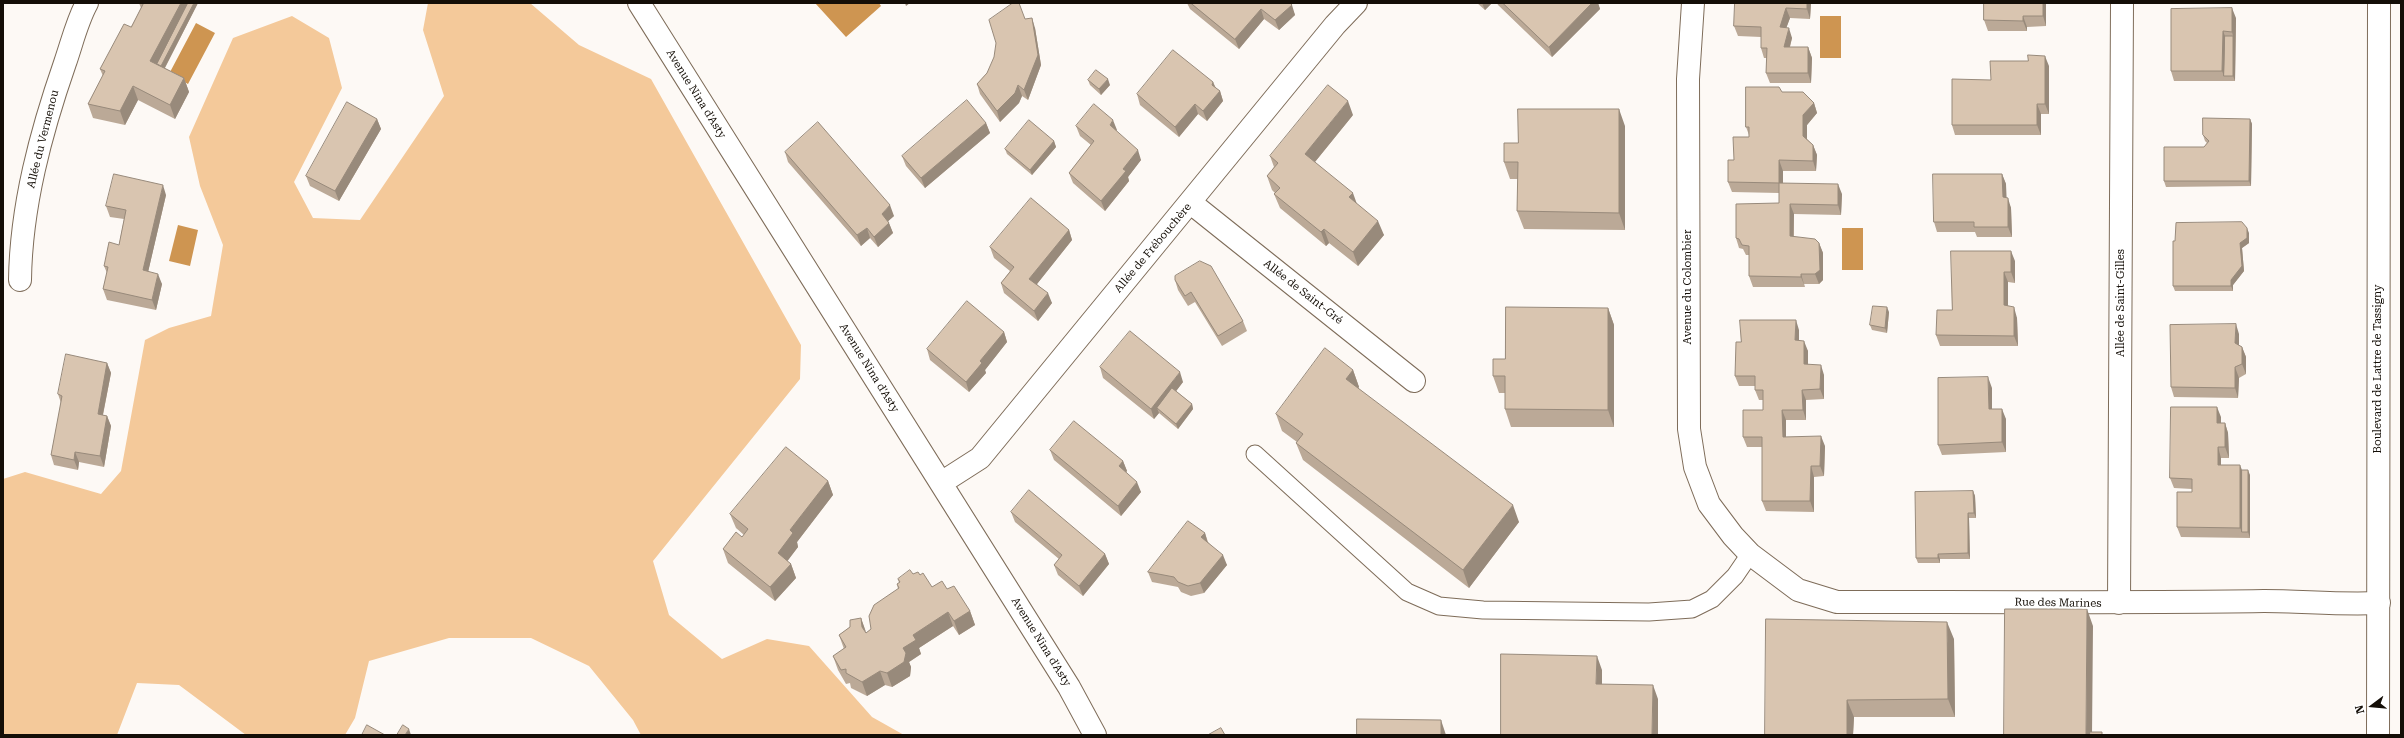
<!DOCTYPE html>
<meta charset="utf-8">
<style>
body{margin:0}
#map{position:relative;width:2404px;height:738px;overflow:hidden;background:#fdf9f5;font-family:"Roboto Serif",serif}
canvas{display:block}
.frame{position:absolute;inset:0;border:4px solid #140e07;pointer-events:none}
.north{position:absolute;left:2352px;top:686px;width:40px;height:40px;-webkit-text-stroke:3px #fff;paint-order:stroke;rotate:254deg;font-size:11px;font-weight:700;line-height:16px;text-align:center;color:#140e07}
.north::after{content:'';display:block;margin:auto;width:14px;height:18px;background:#140e07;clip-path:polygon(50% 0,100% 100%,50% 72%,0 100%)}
</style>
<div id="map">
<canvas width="2404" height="738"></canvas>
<div class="frame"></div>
<div class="north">N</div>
</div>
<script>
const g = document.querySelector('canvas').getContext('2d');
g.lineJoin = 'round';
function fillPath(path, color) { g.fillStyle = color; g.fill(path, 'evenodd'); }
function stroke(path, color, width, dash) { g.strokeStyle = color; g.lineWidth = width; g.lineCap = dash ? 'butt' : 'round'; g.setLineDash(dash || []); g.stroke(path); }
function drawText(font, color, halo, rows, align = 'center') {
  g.font = font + ' "Roboto Serif",serif'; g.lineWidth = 4; g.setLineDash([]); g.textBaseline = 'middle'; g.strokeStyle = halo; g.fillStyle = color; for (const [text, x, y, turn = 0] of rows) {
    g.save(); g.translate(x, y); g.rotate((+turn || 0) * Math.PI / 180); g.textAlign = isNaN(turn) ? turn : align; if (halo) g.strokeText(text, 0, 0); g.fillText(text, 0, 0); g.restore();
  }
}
fillPath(new Path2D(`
 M428,3H530L579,45L651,79L801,345L800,379L653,561L669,615L722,659L767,639L809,646L872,717L904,735H641L633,720L589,666L531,638H449L369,661L355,718L345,735H246L179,685L137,683L117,735H3V479L25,472L101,494L121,471L145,340L169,328L211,316L223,245L200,186L189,137L233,38L292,16L329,38L342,88L294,182L313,218L360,220L444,96L423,30Z`), '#f4c99a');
fillPath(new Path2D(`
 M815,3H879L881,6L846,37Z
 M1820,16H1841V58H1820Z
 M196,23L215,33L188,84L169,74Z
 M178,225L198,230L190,266L169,261Z
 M1842,228H1863V270H1842Z`), '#ce9551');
const lane = new Path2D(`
 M1255,454L1407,592L1439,606L1483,610L1649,612L1692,609L1712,599L1735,576L1750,554`);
const street = new Path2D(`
 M639,3L1069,687L1095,735
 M1693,3L1688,79L1689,429L1695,467L1709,504L1733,536L1750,554L1798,590L1837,602C1979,602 2121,603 2264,601C2302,601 2340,605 2379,603
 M1191,203L1414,381
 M20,280C21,206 41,132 65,63C72,43 77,21 87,3
 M941,483L980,458L1335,25L1356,3
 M2119,603L2122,3`);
const secondary = new Path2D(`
 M2378,735L2379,3`);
stroke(lane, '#7e6c59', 19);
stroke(street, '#7e6c59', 24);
stroke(secondary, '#7e6c59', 24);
stroke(lane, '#fff', 17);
stroke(street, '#fff', 22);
stroke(secondary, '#fff', 22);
fillPath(new Path2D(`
 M139,3H198L165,68L184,78L189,92L175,119L138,100L125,125L93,118L88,104L103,76L100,69L131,27L141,8Z
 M1187,3H1290L1295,15L1279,30L1264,19L1239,49L1190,9Z
 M1477,3H1492L1485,10Z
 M1497,3H1598L1600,9L1552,57L1498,5Z
 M1735,3H1811L1810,19L1790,18L1786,28L1792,38L1790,47H1808L1812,58L1811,83H1770L1766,73L1767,58H1764L1761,48V37L1738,36L1734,26Z
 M2046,3V26L2027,27V31H1988L1984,20Z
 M2236,18L2235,81H2174L2171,71Z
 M1025,19L1035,28L1041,65L1028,100L1022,96L1019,103L1000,122L980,94L977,84L987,73Z
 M2049,66V114H2041V135H1955L1952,125L1991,80Z
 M1088,80L1110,85L1101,95L1090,85Z
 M1213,82L1216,88L1220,91L1223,101L1207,121L1198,114L1179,137L1140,105L1137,94Z
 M1782,92L1814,103L1817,113L1807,125V139L1813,145L1817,155L1816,171H1783V183L1842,194L1841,215L1794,214V237L1819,243L1823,253V280L1819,284H1804L1805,287H1753L1749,276V255H1746L1743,249L1739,248L1736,238L1779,203V193L1732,192L1728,182L1734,160L1749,137V135L1746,127Z
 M1353,115L1315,162L1356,203L1384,235L1358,266L1329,243L1326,246L1280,208L1274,194L1275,193L1272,190L1267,176L1274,167L1270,156Z
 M377,119L381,129L339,201L310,186L306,176Z
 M2250,119L2252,124L2251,186L2166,187L2164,181L2204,147L2207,143L2205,141L2203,135Z
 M986,123L990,133L925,188L906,166L902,156Z
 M1076,126L1117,130L1116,131L1141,160L1128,177L1129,181L1105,211L1073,183L1069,173L1091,145L1080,136Z
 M1625,126V230L1524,229L1517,211L1518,179H1510L1504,162L1518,143Z
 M1054,141L1056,147L1032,175L1007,154L1005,149Z
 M785,152L894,216L888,221L893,233L878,247L870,238L861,246L788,162Z
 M2002,174L2006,184V197L2011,208L2012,237H1977L1975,232H1937L1934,222Z
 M166,195L148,272L162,284L156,310L107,300L103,289L107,273L104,266L119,245L124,219L110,217L106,206Z
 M1069,230L1072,240L1037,284L1052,303L1038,321L1004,293L1001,283L1010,271L994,258L990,247Z
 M2249,233V243L2242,248L2244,271L2233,285V291H2175L2173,286L2175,241Z
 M2015,261V283L2008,282V306L2017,318L2018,346H1940L1936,335Z
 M1175,280L1243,321L1247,331L1222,346L1195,302L1188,306L1178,290Z
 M1608,308L1614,325V427H1511L1505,409V393H1499L1493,376L1505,359Z
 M1889,312L1887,333L1872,330L1870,325Z
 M1799,330V341L1808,351V364L1824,375V399L1806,400V420H1786V437L1825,446L1824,476L1814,477V512L1766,511L1762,501V447H1747L1743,437L1763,410V400H1759L1755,390V386H1739L1735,376L1741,342Z
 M1004,332L1007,342L985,370L986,373L969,392L930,360L927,349Z
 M2239,334V345L2242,347L2246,357V374L2239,378L2238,398L2174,397L2171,387Z
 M107,363L111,373L103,415L107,416L111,426L104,467L79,462L78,470L54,465L51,455L61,403L58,394Z
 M1100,367L1183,382L1176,391L1192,404L1193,409L1178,429L1159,413L1154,419L1103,378Z
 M1353,370L1359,387L1358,388L1519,522L1469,588L1303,460L1296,443L1297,442L1282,431L1276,414Z
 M1992,388V409L2006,419V452L1942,455L1938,445Z
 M2221,417V423H2225L2228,433L2229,458H2221V465L2242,470L2250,475V538L2181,537L2177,527L2192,492V489L2174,488L2170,478Z
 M1050,450L1123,461L1127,471L1126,472L1141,492L1121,516L1054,460Z
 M828,481L833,495L797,542L798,547L787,561L791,564L796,578L775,601L728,563L723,549L742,537L744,535L736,528L730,514Z
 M1973,491L1975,496L1976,518H1969L1970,559H1940V563H1918L1916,558Z
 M1011,512L1105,554L1109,564L1083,596L1058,575L1054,565L1059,559L1015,522Z
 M1205,533L1208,542L1227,565L1204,593L1191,596L1181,592L1178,587L1152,582L1148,572Z
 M913,574L920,575L932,587L947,589L970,611L975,625L959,635L953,626L919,648L921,654L909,662L911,667L910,676L892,687L885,685L867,696L851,688L850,683L846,684L838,670L833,656L844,649L839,635L850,627L861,618L866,633L871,629L898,589L897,584L899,583L898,579Z
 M1954,639L1955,717H1854L1853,735H1765Z`), '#bba997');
fillPath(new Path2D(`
 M181,3H191L157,71L150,61Z
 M194,3H198L160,77L158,72Z
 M905,3H910L906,6Z
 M1482,3H1492L1485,10Z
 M1592,3H1598L1600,9L1552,57L1549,47Z
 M1807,3H1811L1810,19L1807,9Z
 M2043,3H2046V26L2043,16Z
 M1292,5L1295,15L1279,30L1275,20Z
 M1786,8L1790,18L1783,37L1780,27Z
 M2232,8L2236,18L2235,81L2233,76V36L2232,32Z
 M1261,9L1264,19L1239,49L1235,39Z
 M2023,16L2027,27V31L2023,21Z
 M1032,18L1035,28L1041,65L1028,100L1024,90Z
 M1789,28L1792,38L1787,57L1784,47Z
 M2223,31L2227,41L2224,76L2222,71Z
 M1808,47L1812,58L1811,83L1808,73Z
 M2045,56L2049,66V114L2045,104Z
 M184,78L189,92L175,119L170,105Z
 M1108,79L1110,85L1101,95L1099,89Z
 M1213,82L1217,92L1212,85Z
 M1018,85L1022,96L1019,103L1000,122L997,111Z
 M133,86L138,100L125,125L120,111Z
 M1220,91L1223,101L1207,121L1203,111Z
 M1348,101L1353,115L1310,168L1305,154Z
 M1814,103L1817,113L1807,125V146L1803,136V115Z
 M1195,104L1198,114L1179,137L1175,127Z
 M2037,104L2041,114V135L2037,125Z
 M1619,109L1625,126V230L1619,213Z
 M377,119L381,129L339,201L335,191Z
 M2250,119L2252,124L2251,186L2249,181Z
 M1113,120L1117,130L1113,135L1110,125Z
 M986,123L990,133L925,188L921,178Z
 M1054,141L1056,147L1032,175L1030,170Z
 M1813,145L1817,155L1816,171L1813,161Z
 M1138,150L1141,160L1128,177L1129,181L1105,211L1101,201L1123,169Z
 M1779,160L1783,171V193L1779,183Z
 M2002,174L2006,184L2007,207L2003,197Z
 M1838,184L1842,194L1841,215L1838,205Z
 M163,185L166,195L146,281L143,270Z
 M1353,193L1358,207L1349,197Z
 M2008,198L2011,208L2012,237L2008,227Z
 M1790,204L1794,214L1793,246L1790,236Z
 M890,205L894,216L885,224L882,214Z
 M1378,221L1384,235L1358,266L1353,252Z
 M889,223L893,233L878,247L874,237Z
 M867,228L870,238L861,246L857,235Z
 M2247,228L2249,233V243L2242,248L2244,271L2233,285V291L2231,286V280L2240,243Z
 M1324,229L1329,243L1326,246L1321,232Z
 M1069,230L1072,240L1033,289L1029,279Z
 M1819,243L1823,253V280L1819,284L1815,274Z
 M2011,251L2015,261V283L2011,272Z
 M2004,272L2008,282V315L2004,305Z
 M158,274L162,284L156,310L152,300Z
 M1801,274L1804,284L1805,287L1801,277Z
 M1048,293L1052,303L1038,321L1034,311Z
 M1887,307L1889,312L1887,333L1885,328Z
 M2014,307L2017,318L2018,346L2014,336Z
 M1608,308L1614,325V427L1608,410Z
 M1796,320L1799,330V351L1795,340Z
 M2236,324L2239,334V353L2235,343Z
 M1004,332L1007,342L985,370L986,373L969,392L966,382L980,361Z
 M1804,341L1808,351V374L1804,364Z
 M2242,347L2246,357V374L2242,364Z
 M107,363L111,373L101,424L98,414Z
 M1821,365L1824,375V399L1820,389Z
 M2235,367L2239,378L2238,398L2235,388Z
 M1353,370L1359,387L1352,396L1346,379Z
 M1180,372L1183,382L1161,411L1157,408L1159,413L1154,419L1151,409Z
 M1988,377L1992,388V419L1989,409Z
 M1802,390L1806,400V420L1803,410Z
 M1192,404L1193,409L1178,429L1176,424Z
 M2217,407L2221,417V433L2217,423Z
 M2002,409L2006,419V452L2002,442Z
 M1782,410L1786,420V447L1783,437Z
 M107,416L111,426L104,467L100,456Z
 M2225,423L2228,433L2229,458L2225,447Z
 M1821,436L1825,446L1824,476L1820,466Z
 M2218,447L2221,458V475L2218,465Z
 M75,452L79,462L78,470L74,460Z
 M1123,461L1127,471L1123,476L1119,466Z
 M2240,465L2244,475L2242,532L2240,528Z
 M1811,466L1814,477V512L1810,501Z
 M2248,470L2250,475V538L2248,532Z
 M828,481L833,495L797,542L798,547L783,567L778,553L790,530Z
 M1137,482L1141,492L1121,516L1118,506Z
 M1973,491L1975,496L1976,518L1974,513Z
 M1513,505L1519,522L1469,588L1463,570Z
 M1968,513L1969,518L1970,559L1968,553Z
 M1205,533L1208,544L1201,537Z
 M1105,554L1109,564L1083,596L1079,586Z
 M1938,554L1940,559V563L1938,558Z
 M1223,555L1227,565L1204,593L1200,583Z
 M791,564L796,578L775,601L770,587Z
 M2087,609L2093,626L2092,735H2086Z
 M970,611L975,625L959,635L954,621Z
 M948,612L953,626L919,648L921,654L909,662L911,667L910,676L892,687L887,673L903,648L913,635Z
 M861,618L866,632L862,627Z
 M1947,622L1954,639L1955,717L1948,699Z
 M1597,656L1602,670V698L1596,684Z
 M880,671L885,685L867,696L862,682Z
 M1653,685L1658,699V735H1652Z
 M1847,700L1854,717L1853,735H1847Z
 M1441,720L1446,735H1441Z
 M409,729L411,735H405Z`), '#988a7b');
const building = new Path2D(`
 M144,3H181L150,61L184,78L170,105L133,86L120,111L88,104L105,71L100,69L124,24L131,27Z
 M188,3H194L161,66L157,64Z
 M1013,3H1019L1025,19L1032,18L1038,55L1024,90L1018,85L1015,93L997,111L977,84L987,73L994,57L996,43L989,20Z
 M1191,3H1290L1292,5L1275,20L1261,9L1235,39Z
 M1503,3H1592L1549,47Z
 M1735,3H1807V9L1786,8L1780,27L1789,28L1784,47H1808V73H1766L1767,48H1761V27L1734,26Z
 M1984,3H2043V16H2023V21L1984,20Z
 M2232,8V32L2223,31L2222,71H2171V9Z
 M2225,36H2233V76H2224Z
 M1173,50L1213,82L1212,85L1220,91L1203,111L1195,104L1175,127L1137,94Z
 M2028,55L2045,56V104H2037V125H1952V79L1991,80L1990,61H2028Z
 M1096,70L1108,79L1099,89L1088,80Z
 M1328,85L1348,101L1305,154L1353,193L1349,197L1378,221L1353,252L1324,229L1321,232L1274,194L1280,188L1267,176L1278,163L1270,156Z
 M1746,87H1779L1782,92H1803L1814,103L1803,115V136L1813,145V161L1779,160V183L1838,184V205L1790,204V236L1815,239L1819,243L1820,270L1815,274H1801V277L1749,276V246L1742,245L1739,239L1736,238V204L1779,203V183L1728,182V160H1734L1733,137H1749V127H1746Z
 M967,100L986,123L921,178L902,156Z
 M347,102L377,119L335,191L306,176Z
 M1094,104L1113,120L1110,125L1138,150L1123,169L1126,171L1101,201L1069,173L1094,141L1076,126Z
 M1518,109H1619V213L1517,211L1518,162H1504V143H1518Z
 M2203,118L2250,119L2249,181H2164V147H2204L2209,141L2203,135Z
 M1029,120L1054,141L1030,170L1005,149Z
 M818,122L890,205L882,214L889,223L874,237L867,228L857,235L785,152Z
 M114,174L163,185L143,270L158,274L152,300L103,289L108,267L104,266L109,242L119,245L126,210L106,206Z
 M1933,174H2002L2003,197L2008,198V227H1974V222H1934Z
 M1031,198L1069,230L1029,279L1048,293L1034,311L1001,283L1014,267L990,247Z
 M2242,222L2247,228V238L2240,243L2242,266L2231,280V286H2173V241H2175L2176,223Z
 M1951,251H2011V272H2004V305L2014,307V336L1936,335L1937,310H1952Z
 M1200,261L1211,266L1243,321L1218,336L1191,292L1185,296L1175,280V276Z
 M967,301L1004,332L980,361L982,363L966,382L927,349Z
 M1873,306L1887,307L1885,328L1870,325Z
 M1506,307L1608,308V410L1505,409V376H1493V359H1505Z
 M1740,320H1796L1795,340L1804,341V364L1821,365L1820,389L1802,390L1803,410H1782L1783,437L1821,436L1820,466H1811L1810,501H1762V437H1743V410H1763V390H1755V376H1735L1736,342H1741Z
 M2236,324L2235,343L2242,347V364L2235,367V388L2171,387L2170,325Z
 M1130,331L1180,372L1151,409L1100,367Z
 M1325,348L1353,370L1346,379L1513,505L1463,570L1296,443L1303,434L1276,414Z
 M66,354L107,363L98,414L107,416L100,456L75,452L74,460L51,455L62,396L58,394Z
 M1988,377L1989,409H2002V442L1938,445V378Z
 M1172,388L1192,404L1176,424L1157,408Z
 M2171,407H2217V423H2225V447H2218V465H2240V528L2177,527V492H2192V479L2170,478Z
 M1074,421L1123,461L1119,466L1137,482L1118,506L1050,450Z
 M786,447L828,481L790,530L793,533L778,553L791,564L770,587L723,549L736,532L742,537L748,529L730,514Z
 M2242,470H2248V532H2242Z
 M1029,490L1105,554L1079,586L1054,565L1062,555L1011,512Z
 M1973,491L1974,513H1968V553L1938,554V558H1916L1915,492Z
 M1188,521L1205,533L1201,537L1223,555L1200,583L1188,586L1178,582L1174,577L1148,572Z
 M910,570L913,574L918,572L920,575L923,573L932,587L942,581L947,589L954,586L970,611L954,621L948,612L913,635L916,640L903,648L906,653L904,662L887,673L880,671L862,682L846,673V669L841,670L833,656L846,647L839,635L850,627V620L861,618L862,627L866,633L871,629L869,616L874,605L899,588L897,584L900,582L898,579Z
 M2005,609H2087L2086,735H2004Z
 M1766,619L1947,622L1948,699L1847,700V735H1765Z
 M1501,654L1597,656L1596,684L1653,685L1652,735H1501Z
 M1357,719L1441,720V735H1357Z
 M367,725L385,735H362Z
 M403,725L409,729L405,735H397Z
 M1221,728L1225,735H1208Z
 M2090,732H2102V735H2090Z`);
fillPath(building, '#d9c5b0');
stroke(building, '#988a7b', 1);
drawText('11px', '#140e07', '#fff', [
 ["Avenue Nina d'Asty",696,94,58],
 ["Allée du Vermenou",43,139,-76],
 ["Allée de Frébouchère",1153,248,-50],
 ["Avenue du Colombier",1688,287,-90],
 ["Allée de Saint-Gré",1303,292,38],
 ["Allée de Saint-Gilles",2121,303,-90],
 ["Avenue Nina d'Asty",869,368,58],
 ["Boulevard de Lattre de Tassigny",2378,369,-90],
 ["Rue des Marines",2058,603,1],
 ["Avenue Nina d'Asty",1041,642,58]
]);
</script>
